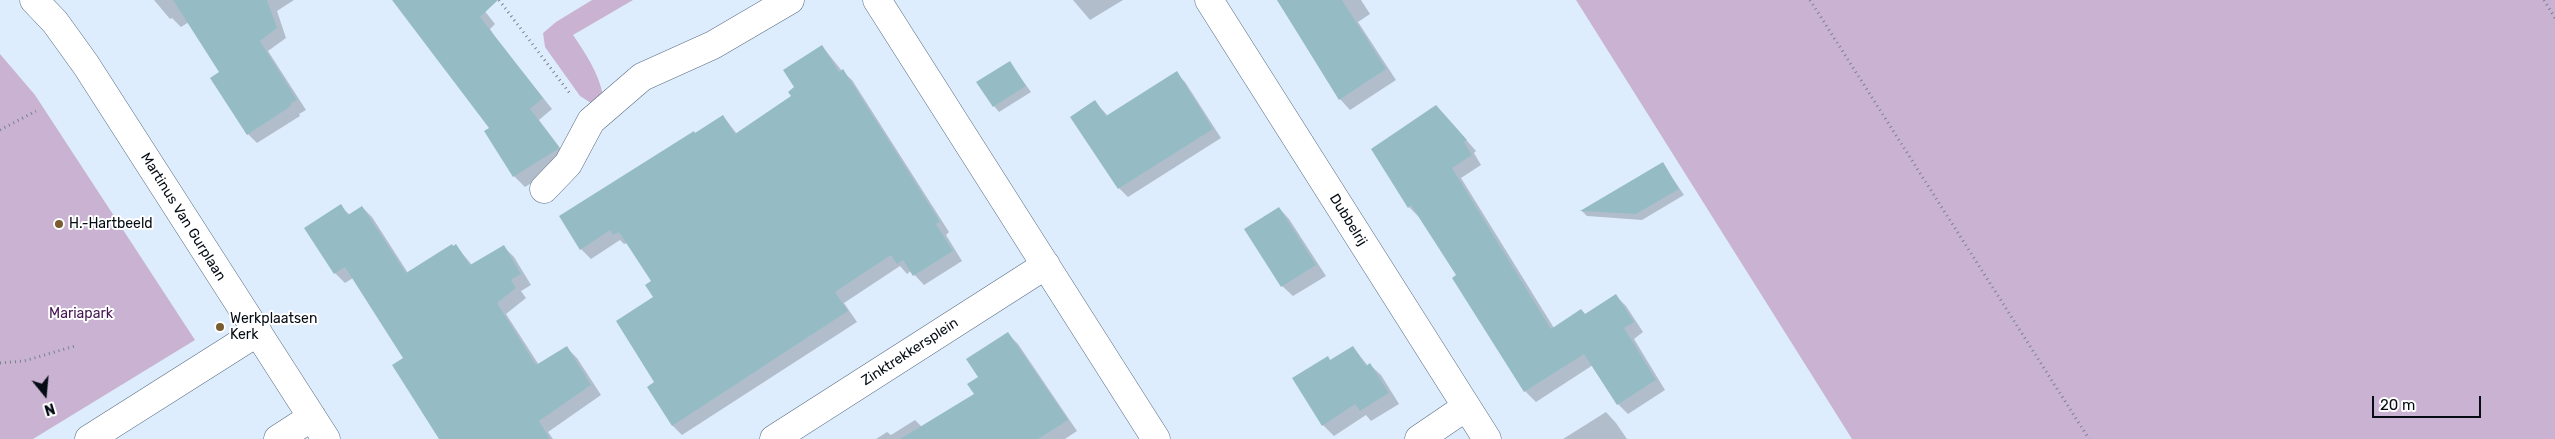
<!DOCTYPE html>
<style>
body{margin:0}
#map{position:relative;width:2555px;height:439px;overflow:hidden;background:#deedfd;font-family:Rubik,sans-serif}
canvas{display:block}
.north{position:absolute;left:20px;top:369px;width:50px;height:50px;-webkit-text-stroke:4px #fff;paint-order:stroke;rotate:163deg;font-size:14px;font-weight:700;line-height:20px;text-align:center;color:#050c14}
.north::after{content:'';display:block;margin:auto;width:18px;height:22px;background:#050c14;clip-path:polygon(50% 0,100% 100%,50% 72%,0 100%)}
.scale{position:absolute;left:2372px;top:396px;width:109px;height:22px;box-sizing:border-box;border:2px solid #050c14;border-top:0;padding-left:6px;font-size:15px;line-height:18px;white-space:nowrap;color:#050c14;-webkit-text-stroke:4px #fff;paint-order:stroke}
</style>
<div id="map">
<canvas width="2555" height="439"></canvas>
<div class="north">N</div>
<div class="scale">20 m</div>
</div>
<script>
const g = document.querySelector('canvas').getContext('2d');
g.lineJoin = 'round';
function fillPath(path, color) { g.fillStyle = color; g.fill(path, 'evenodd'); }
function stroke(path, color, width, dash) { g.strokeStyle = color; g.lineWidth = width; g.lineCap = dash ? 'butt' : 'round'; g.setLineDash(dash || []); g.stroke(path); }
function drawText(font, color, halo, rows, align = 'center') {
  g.font = font + ' Rubik,sans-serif'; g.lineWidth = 4; g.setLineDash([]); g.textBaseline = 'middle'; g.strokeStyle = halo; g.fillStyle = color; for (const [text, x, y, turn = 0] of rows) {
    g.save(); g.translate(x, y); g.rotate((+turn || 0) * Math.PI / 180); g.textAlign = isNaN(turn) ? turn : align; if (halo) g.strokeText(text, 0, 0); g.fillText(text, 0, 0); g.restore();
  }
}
fillPath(new Path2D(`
 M592,0H633L573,35C586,54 598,72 603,95L591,103L580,96L545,47L543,33L556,22Z
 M1576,0H2555V439H1852Z
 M0,54L35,95L195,340L33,439H0Z`), '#cab3d2');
fillPath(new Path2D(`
 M154,0H294L277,11L286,38L268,51L306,110L299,114L300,116L257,143L248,134L221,72L189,22L181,27L172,18L170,19Z
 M393,0H476L495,24L490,29L495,37L552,109L539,120L569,160L525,187L514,176L486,131L491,128Z
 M1073,0H1123L1090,20Z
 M1277,0H1361L1370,14L1358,22L1396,80L1350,110L1340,99Z
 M822,46L842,71L852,80L949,232L946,235L962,261L924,285L911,271L907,274L900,266L844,303L857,322L682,435L672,425L656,383L653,282L628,243L624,244L620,240L591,259L581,249L695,134L723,116L737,134L793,97L796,88Z
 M1010,63L1031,92L999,112L994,106Z
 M1176,73L1185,82L1221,138L1128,197L1119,188L1095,102L1108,116Z
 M1446,117L1476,151L1474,153L1481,165L1461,178L1554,328L1581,310L1586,315L1615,295L1626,306L1643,332L1634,339L1665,390L1628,414L1618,404L1593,365L1536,402L1525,391L1453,278L1458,276L1419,217L1409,207Z
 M1662,163L1684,195L1642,220L1587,216L1582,211Z
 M340,206L350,215L362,207L372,217L408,273L456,246L472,265L504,247L514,257L531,285L521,291L526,298L506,314L539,365L567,348L577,358L601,395L548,432L553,439H440L405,358L353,278L345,283L335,273Z
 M1279,208L1289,219L1326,276L1293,296L1282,286Z
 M1008,334L1018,344L1077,431L1065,439H876L887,432L891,435L915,420L922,427L976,394L980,377Z
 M1353,347L1368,366L1370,365L1381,375L1399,404L1371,421L1366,415L1334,436L1323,425L1331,361Z
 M1606,412L1616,423L1627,439H1563Z`), '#0003');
fillPath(new Path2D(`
 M173,0H267L277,28L260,41L297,100L290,104L291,106L247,135L210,78L219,72Z
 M392,0H498L480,17L543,98L530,109L559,147L558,149L513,177L484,131L489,128Z
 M1277,0H1342L1386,69L1339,100Z
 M822,45L839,72L843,69L899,157L940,222L936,224L953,251L913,276L903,260L897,264L891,255L835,292L848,311L672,426L647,387L654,382L616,321L653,297L645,285L651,281L619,232L613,235L610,230L580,250L559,216L694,131L695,133L723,115L735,134L791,96L788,92L794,87L783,70Z
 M1010,61L1026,86L993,107L976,82Z
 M1177,71L1213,129L1118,189L1070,117L1095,100L1106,116Z
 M1436,105L1467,140L1464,142L1472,155L1452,168L1551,329L1581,309L1585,314L1616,294L1634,322L1624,328L1656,380L1617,405L1584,354L1524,392L1452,278L1456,275L1411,205L1408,208L1371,149Z
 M1663,162L1679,189L1636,214L1580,211Z
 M341,204L348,215L362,206L406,273L452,244L453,246L456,244L470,265L504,245L521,274L511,280L516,288L497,303L536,365L567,346L591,385L539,421L550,439H439L392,365L403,358L345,267L334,274L304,228Z
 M1279,207L1316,265L1281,287L1244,229Z
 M1008,332L1068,420L1038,439H900L974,394L967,384L978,377L966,359Z
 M1353,346L1366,366L1370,363L1389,393L1360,411L1355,404L1322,426L1292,378L1328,356L1330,360Z`), '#95bcc5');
const minor = new Path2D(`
 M34,0L55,22L86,65L326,439
 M877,0L1156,439
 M1209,0L1487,439
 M544,189L568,164L591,121L642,77L713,45L790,0
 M89,439L258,332
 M278,439L312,417
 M774,439L1046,265
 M1419,439L1466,407`);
stroke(minor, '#566c82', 29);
stroke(new Path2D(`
 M499,0L571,95
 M1810,0L2089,439
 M2544,0L2555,18
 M0,130L36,111
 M0,363L24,361L75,346`), '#77828e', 3, [1, 4]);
stroke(minor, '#fff', 28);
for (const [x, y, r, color] of [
 [59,224,5,"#795c2f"],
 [220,327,5,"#795c2f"]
]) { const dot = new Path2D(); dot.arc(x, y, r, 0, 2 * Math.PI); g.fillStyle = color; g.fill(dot); stroke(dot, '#fff', 2); }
drawText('14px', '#050c14', '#fff', [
 ["Martinus Van Gurplaan",183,217,58],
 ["Dubbelrij",1348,220,58],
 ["Zinktrekkersplein",910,352,-33]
]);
drawText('14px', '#050c14', '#fff', [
 ["H.-Hartbeeld",69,224],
 ["Werkplaatsen",230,319],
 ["Kerk",230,335]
], 'left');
drawText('14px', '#451653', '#fff', [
 ["Mariapark",81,314]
]);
</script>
